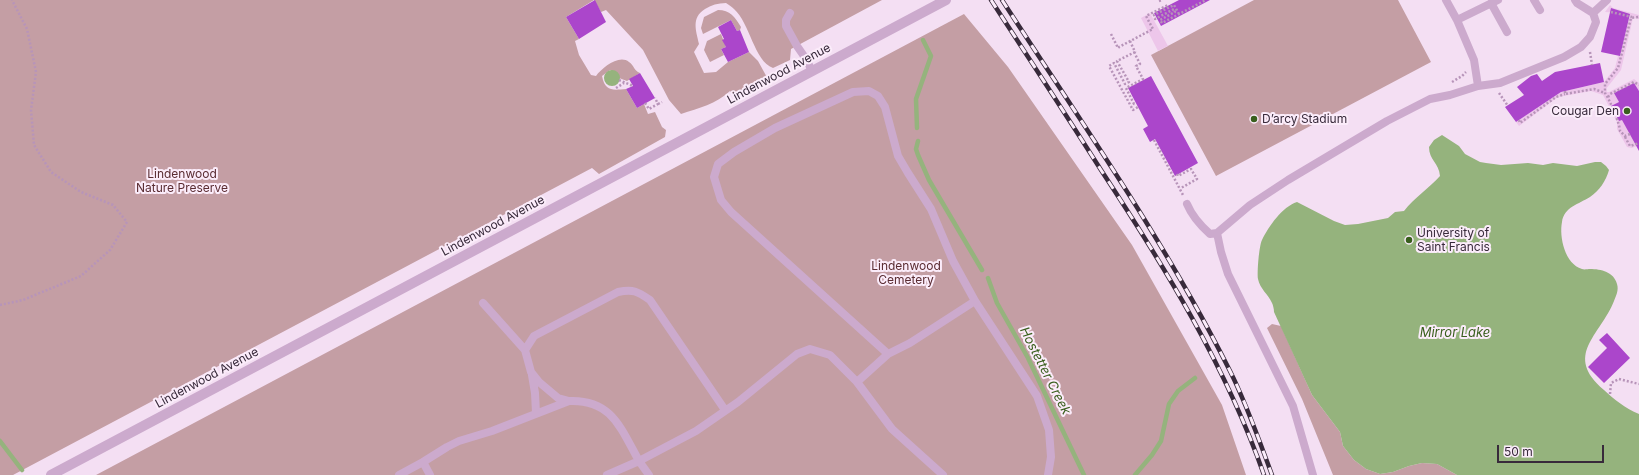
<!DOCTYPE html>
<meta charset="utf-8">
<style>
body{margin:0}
#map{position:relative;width:1639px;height:475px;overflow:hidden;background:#f4dff3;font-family:Inter,sans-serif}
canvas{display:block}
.scale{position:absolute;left:1497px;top:445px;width:107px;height:18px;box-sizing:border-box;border:2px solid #382a3b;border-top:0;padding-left:5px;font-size:12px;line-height:14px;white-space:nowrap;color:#382a3b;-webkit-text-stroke:3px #fbecfa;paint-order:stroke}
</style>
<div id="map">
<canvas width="1639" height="475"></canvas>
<div class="scale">50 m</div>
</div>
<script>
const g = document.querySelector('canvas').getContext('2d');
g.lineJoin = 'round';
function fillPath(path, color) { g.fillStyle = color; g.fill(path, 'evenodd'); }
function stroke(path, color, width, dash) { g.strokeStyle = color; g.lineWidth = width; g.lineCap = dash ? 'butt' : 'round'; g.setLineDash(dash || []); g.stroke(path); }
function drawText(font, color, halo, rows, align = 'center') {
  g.font = font + ' Inter,sans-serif'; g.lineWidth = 4; g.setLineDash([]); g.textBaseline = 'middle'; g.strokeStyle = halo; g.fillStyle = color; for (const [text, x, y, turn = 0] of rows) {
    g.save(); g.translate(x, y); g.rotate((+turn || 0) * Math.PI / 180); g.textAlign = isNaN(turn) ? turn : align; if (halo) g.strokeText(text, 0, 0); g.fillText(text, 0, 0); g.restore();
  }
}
fillPath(new Path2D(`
 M0,0H882L791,49L790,60L773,68C754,61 750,23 734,9C732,7 729,5 726,3C718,3 711,5 705,9C691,18 696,30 699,44L694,52L704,73L716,72L728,62L749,52L758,61L769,81L766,84L740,98H736L730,91C716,104 699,108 681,114L669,100L643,50L606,10L601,12L594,0L566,17L579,39L575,41L579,55L591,75L596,76C602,68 619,54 629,62C634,65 634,71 640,73L627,81L619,78V75L610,70L602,76C605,92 613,90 626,89L637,108L644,104L648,114L655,112L662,127L666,130L665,137L599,174L592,168L13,475H0Z
 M1254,0H1398L1431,62L1216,176L1151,55Z
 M718,10C730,10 735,17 741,27L740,30L737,31L731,20L703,34L701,28L704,17Z
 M964,14L1008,67L1132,245L1222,405L1246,475H96Z
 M721,34L726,47L721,49L724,55L710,62L704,50L707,41Z
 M1272,324L1281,326L1312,395L1340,432L1343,446L1354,460L1366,469L1380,474L1393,472L1409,466L1422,463L1437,464L1457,475H1333L1302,399L1267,328Z`), '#c49ea4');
fillPath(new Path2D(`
 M1610,5L1613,8L1639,15V19L1633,18L1621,70L1606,89L1607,92H1609L1634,79L1639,83V91L1634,83L1615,93L1619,102L1611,106L1619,121L1627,117L1625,125L1635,144L1639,145L1632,148L1627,147L1617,129V122L1603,95L1591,91L1558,97L1519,126L1516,122L1561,92L1604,82L1615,68L1618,56H1616H1620L1630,14L1605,12Z
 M1150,13L1168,46L1158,51L1141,18Z`), '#edc6ea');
fillPath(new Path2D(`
 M604 78a8 8 0 1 1 16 0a8 8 0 1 1-16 0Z
 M1442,135L1459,146L1465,154L1480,162L1486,163L1501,165L1528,163L1543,165L1553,163L1577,166L1595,162H1601L1606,166L1609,170C1606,181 1599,191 1590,197C1579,204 1564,207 1562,222C1559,237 1565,264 1582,269C1584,270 1588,269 1590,269C1601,269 1614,272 1617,284C1619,290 1616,296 1614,301C1600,336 1563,355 1604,390C1615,400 1625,408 1639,414V475H1457L1437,464L1422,463L1409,466L1393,472L1380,474L1366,469L1354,460L1343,446L1340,432L1312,395L1274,312C1274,309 1273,305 1272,303C1268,294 1260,289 1258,279C1257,272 1259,246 1262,240C1269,226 1282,207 1297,202L1334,221L1345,225L1358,224L1388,218L1395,212L1404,211C1414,198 1429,188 1440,176C1439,163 1429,160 1429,147L1434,140Z`), '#95b37d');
stroke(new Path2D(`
 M917,128L916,99L931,56L923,40
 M918,141L916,149L918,155L929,180L982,270
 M988,278L997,303L1028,358L1084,475
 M0,441L22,470
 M1135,475L1152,455L1161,441L1169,404L1178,391L1195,378`), '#95b37d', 4.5);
fillPath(new Path2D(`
 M595,0L606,22L579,39L566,17Z
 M1179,0H1210L1161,26L1154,13Z
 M1611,8L1630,14L1620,56L1601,52Z
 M731,20L737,31L740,30L749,52L728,62L721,49L726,47L722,40L724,39L718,27Z
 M1600,63L1604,82L1561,92L1516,122L1505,107L1524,95L1517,87L1531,76L1537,74L1542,81L1555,72Z
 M640,73L655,98L637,108L626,89L633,86L629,79Z
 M1151,76L1198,163L1175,176L1155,139L1150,142L1143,129L1148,126L1128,88Z
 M1634,83L1639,91V151L1622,120L1619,121L1611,106L1619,102L1614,93Z
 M1607,333L1630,358L1604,383L1588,367L1607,348L1599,340Z`), '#ab46cb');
stroke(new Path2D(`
 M1159,1L1162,0
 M1611,12L1632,17
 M1179,14L1174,5L1154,15L1155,19L1174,9L1175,12L1160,20L1162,23L1206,0
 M1111,34L1118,48L1119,47L1153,29L1146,16L1168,5
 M1130,41L1135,52L1117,61L1129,82L1125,84L1114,63L1109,66L1133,110L1138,107
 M1134,52L1140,64L1136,66L1143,79L1126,88L1134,104L1136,103
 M1590,52L1592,65
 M619,80L633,86
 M1452,82L1462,76L1466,72
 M616,88L624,83
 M1565,91V94L1594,89L1605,93
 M1499,93L1508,106
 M1608,97L1610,94L1634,82L1639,85
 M645,103L649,109L658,104L655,98
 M658,104L662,102
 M1519,120L1520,123L1556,97L1565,94
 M1630,134L1625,136L1620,131C1620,124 1609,98 1605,93V84L1618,68L1631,18L1639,17
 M1625,137L1630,146L1639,143
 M1154,140L1183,195
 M1177,174L1178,176L1191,169L1197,179L1181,188
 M0,305L23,300L81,276L110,250L127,222L113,205L81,192L51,172L34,145L31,110L36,72L27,29L12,0
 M1610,394L1611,383L1619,379L1639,384`), '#b794b9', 2.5, [2, 2]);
stroke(new Path2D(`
 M1446,0L1457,20L1498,0
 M1534,0L1540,10
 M1491,3L1507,32
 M790,13L786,20V26L797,46L806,59L812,71
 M1593,13L1607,0
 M1457,20L1474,60L1478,86L1500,83L1564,57L1581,47L1590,37L1596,22L1593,13L1577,3L1575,0
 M1187,204C1192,216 1201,226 1210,234L1217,233
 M483,303L525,350L531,372L539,382L558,398L569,401
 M525,350L534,336L618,292C633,289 637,291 650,300L725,410
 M888,354L731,212L721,200L714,177L718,164L734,152L775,128L853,92L869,91L878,96L885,107L898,156L908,173L931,209L953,261L975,301L1037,396L1049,430L1051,457L1048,475
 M532,375L535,393L536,413
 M857,382L892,429L943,475
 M399,475L423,462
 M430,475L423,462L447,447L459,441L492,431L569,401C612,399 621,429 639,461L696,431L738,402L797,354L810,349L830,355L857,382L888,354L910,343L975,301
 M607,475L639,461L649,475
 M1313,475L1293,406L1228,274L1221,252L1217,233L1250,205L1288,180L1387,121L1430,99L1450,95L1478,86`), '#ccaacd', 8);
stroke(new Path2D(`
 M51,475L946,0`), '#ccaacd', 10);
const rail = new Path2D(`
 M991,0C1028,57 1065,113 1101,170C1164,266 1226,366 1264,475
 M1002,0C1081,122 1165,241 1230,371C1247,405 1259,440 1272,475`);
stroke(rail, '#382a3b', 4.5);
stroke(rail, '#fbecfa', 3, [9]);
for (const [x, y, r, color] of [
 [1627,111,4,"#395f1d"],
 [1254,119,4,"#395f1d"],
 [1409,240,4,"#395f1d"]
]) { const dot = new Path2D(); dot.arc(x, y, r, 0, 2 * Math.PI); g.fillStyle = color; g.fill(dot); stroke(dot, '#fbecfa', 1.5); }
drawText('12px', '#382a3b', '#fbecfa', [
 ["Lindenwood Avenue",779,74,-28],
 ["Lindenwood Avenue",493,226,-28],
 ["Lindenwood Avenue",207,378,-28]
]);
drawText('12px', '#382a3b', '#fbecfa', [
 ["Cougar Den",1619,111,"right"],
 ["D’arcy Stadium",1262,119],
 ["University of",1417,233],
 ["Saint Francis",1417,247]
], 'left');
drawText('12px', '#5a2c32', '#fbecfa', [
 ["Lindenwood",182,174],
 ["Nature Preserve",182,188],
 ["Lindenwood",906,266],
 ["Cemetery",906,280]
]);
drawText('italic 13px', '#395f1d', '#fbecfa', [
 ["Mirror Lake",1455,333],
 ["Hostetter Creek",1045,371,63]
]);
</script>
